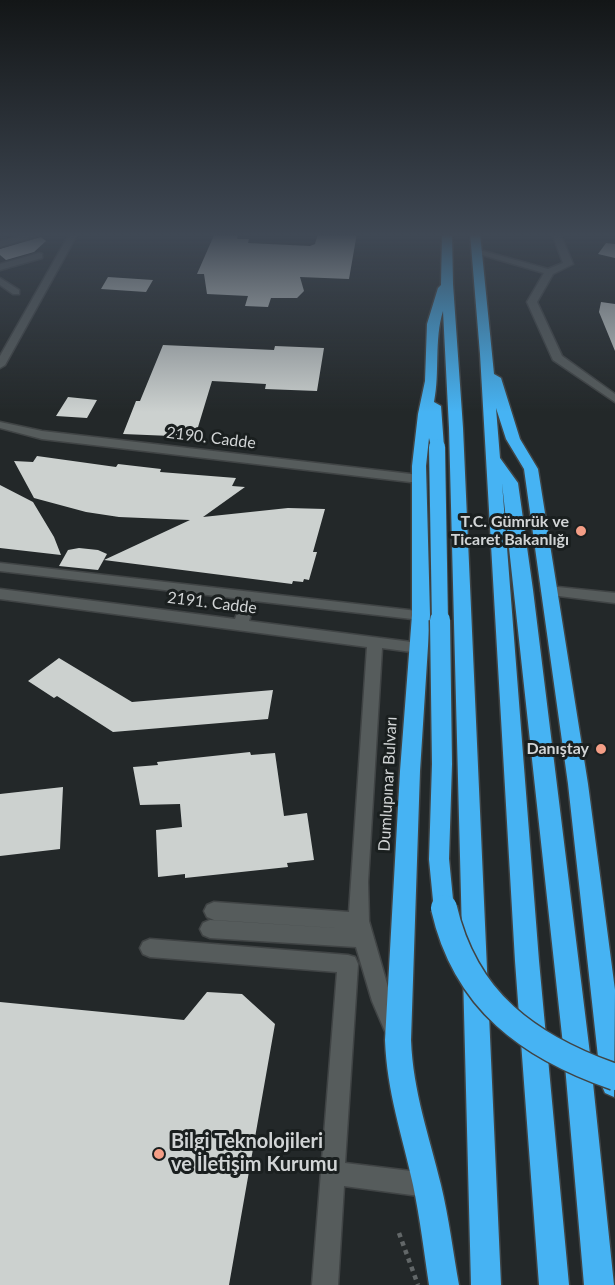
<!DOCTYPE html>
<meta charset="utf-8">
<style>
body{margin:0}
canvas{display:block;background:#232829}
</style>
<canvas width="615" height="1285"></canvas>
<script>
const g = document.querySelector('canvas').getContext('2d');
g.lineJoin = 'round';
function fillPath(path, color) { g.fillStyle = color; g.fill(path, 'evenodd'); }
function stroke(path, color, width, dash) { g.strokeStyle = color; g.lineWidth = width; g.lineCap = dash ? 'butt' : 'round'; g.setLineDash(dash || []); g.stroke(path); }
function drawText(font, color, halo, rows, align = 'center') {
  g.font = font + ' Lato,sans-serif'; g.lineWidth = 6; g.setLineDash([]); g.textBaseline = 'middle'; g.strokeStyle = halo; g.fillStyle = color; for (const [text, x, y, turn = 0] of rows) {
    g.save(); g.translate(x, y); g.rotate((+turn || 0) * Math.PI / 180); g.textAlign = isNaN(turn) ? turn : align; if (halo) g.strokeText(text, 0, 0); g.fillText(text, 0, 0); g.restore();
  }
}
fillPath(new Path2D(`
 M215,233H239L237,239H249L248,243L310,246L315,244L318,233H357L349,279L300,277L304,291L297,298H271L268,307L245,306L248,296L207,294L204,274H197Z
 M41,237L46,241L34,252L6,260L0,255V249Z
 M606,243L615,244V258L598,254Z
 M108,277L153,280L146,292L101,289Z
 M601,302L615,304V351L599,312Z
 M163,345L274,350L275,346L324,348L317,391L265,389L266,384L212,381L195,437L123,434L136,401H140Z
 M68,397L97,400L87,418L56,416Z
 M37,456L116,467L118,464L161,469L160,472L236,478L232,486L245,487L203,517L288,508L325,509L313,552H317L309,580L304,579L303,582L293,581L292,584L104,560L190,520L119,517L86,512L34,498L14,461L33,462Z
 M0,485L33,502L54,537L61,555L0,548Z
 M79,548L98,550L107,554L98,570L59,566L68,550Z
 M59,658L132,702L273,690L268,719L113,732L57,696L54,698L28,681Z
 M250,752L251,755L275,753L284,816L307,813L314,860L287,863L288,867L185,878V874L158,877L156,830L182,827L180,804L140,805L133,767L158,765L157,762Z
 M63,787L60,849L0,856V794Z
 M207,992L242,994L275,1024L229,1285H0V1002L184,1020Z`), '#ccd1cf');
const minor = new Path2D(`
 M34,233H46L0,247V241Z
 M70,233H78L5,365L0,368V356Z
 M552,233H560L573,264L553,274L537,302L562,356L615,394V402L553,360L527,302L544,273L472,252L476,249L548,269L563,263Z
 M39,253L42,254V258L0,270V264Z
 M0,278L19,290V294H13L0,285Z
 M0,422L42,431L419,475L425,479L419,483L42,439L0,428Z
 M0,563L426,612L428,615L421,620L255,601L249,621L419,643L427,648L419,653L382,648L368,882L369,921L392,1001L405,1029L401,1036L394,1039L387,1036L372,1001L356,947L210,938L203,935L200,929L203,923L210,920L351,929L214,920L207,917L204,911L207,905L214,902L349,912L367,647L0,599V589L235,619L242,599L0,571Z
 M548,586L615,593V603L543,594L541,591Z
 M150,939L348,955L355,957L358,964L345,1163L427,1173L435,1177L439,1185L435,1193L427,1197L344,1186L338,1285H312L337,972L150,957L143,954L140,948L143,942Z`);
const highway = new Path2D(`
 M442,233H452L453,284L463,428L501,1285H471L449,428L443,311C434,340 440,372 434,402L441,406L444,447L442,450H432L429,438L426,466L430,615L420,771L411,1040C413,1092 429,1135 441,1185C449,1218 453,1252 459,1285H429C424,1252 420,1218 413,1185C402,1134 387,1093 385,1040L400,771L412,615V466L418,414L425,381L427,324L438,288L441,285Z
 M470,233H480L494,374L501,378L520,439L538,469L588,784L615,990L614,1097L605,1093L601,1084L568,784L524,469L506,439L496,408L500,458L518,483L533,590L590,1054L614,1285H584L564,1054L502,483L539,961L569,1285H539L515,961L480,354Z`);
stroke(minor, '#404445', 3);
stroke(highway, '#404445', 3);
stroke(new Path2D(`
 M399,1233L418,1285`), '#626768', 4.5, [4.5, 4.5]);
fillPath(minor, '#565c5c');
fillPath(highway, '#46b3f3');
const highwayBridgeFar2 = new Path2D(`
 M437,447L440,622`);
const highwayBridgeFar1 = new Path2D(`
 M440,620L442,764L439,859L444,910`);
const highwayBridge = new Path2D(`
 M444,908C465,1001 529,1047 615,1077`);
stroke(highwayBridgeFar2, '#404445', 18, []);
stroke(highwayBridgeFar1, '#404445', 23, []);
stroke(highwayBridge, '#404445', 29, []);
stroke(highwayBridgeFar2, '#46b3f3', 16);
stroke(highwayBridgeFar1, '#46b3f3', 20);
stroke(highwayBridge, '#46b3f3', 26);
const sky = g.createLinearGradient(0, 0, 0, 412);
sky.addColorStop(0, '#131617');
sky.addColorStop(0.57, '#3f4854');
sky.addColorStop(1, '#3f485400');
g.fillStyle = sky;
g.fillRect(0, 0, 615, 412);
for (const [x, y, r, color] of [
 [581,531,6,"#f49e86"],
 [601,749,6,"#f49e86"],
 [159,1154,6,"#f49e86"]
]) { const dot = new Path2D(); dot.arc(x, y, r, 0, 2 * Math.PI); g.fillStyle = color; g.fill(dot); stroke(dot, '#1a1f1f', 2); }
drawText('16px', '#d1d4d5', '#1a1f1f', [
 ["2190. Cadde",211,438,7],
 ["2191. Cadde",212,603,7],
 ["Dumlupınar Bulvarı",388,784,-87]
]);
drawText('bold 16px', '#d1d4d5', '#1a1f1f', [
 ["T.C. Gümrük ve",569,522],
 ["Ticaret Bakanlığı",569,540],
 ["Danıştay",589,749]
], 'right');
drawText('bold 20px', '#d1d4d5', '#1a1f1f', [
 ["Bilgi Teknolojileri",171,1142],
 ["ve İletişim Kurumu",171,1165]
], 'left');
</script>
